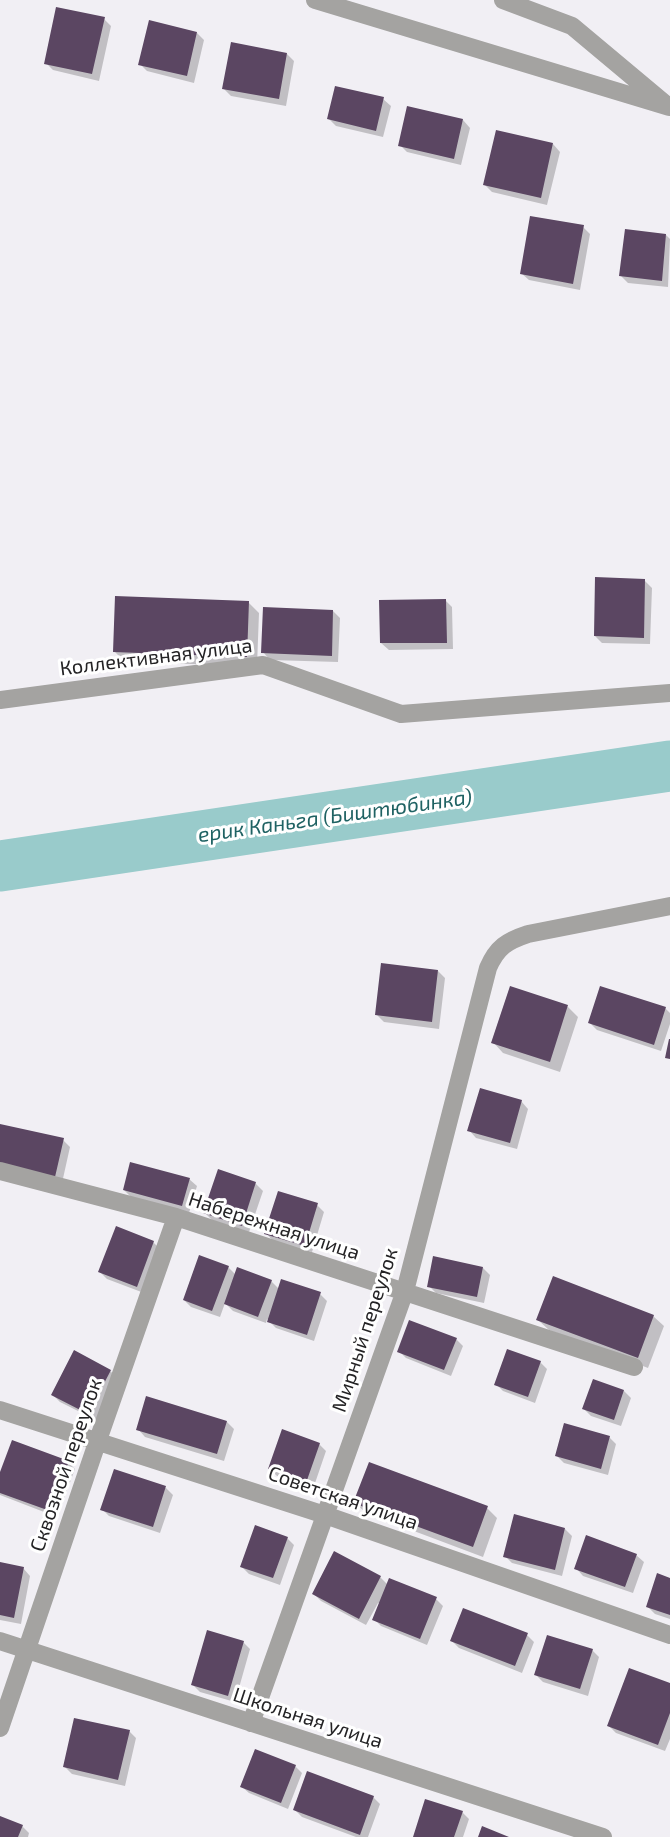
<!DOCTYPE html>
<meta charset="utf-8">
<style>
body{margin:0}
canvas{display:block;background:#f1eff4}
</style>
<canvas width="670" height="1837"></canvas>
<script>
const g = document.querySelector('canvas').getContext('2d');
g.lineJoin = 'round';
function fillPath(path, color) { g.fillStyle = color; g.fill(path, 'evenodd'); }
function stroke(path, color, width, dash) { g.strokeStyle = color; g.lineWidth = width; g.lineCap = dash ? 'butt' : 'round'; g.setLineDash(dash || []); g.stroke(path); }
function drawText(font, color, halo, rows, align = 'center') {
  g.font = font + ' "Exo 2",sans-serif'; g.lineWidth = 6; g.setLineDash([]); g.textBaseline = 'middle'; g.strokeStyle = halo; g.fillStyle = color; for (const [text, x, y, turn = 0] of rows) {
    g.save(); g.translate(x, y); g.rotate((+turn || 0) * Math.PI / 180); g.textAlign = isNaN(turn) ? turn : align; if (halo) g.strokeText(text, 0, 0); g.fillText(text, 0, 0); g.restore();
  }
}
fillPath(new Path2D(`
 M104,19L111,26L99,81L53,70L46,63Z
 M197,33L204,40L194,83L147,71L140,64Z
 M287,54L294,61L286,106L231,96L224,89Z
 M383,99L391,106L383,137L336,126L329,119Z
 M463,120L470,128L461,165L407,152L400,145Z
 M553,144L560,152L547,205L492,192L485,185Z
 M583,227L590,234L580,290L529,280L521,273Z
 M666,235L670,239L668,287L628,283L621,276Z
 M645,581L652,588L650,644L602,643L595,636Z
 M445,600L452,607L453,649L389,650L381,643Z
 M248,602L259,613L257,666L125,662L115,652Z
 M333,611L340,618L338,662L270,660L263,652Z
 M438,971L445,978L439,1029L384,1022L377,1015Z
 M511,988L568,1007L578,1017L560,1072L503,1053L493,1042Z
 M665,1008L670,1013V1024L661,1051L597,1030L590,1023Z
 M521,1101L528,1109L517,1149L476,1138L469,1130Z
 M0,1125L63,1140L70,1147L62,1183Z
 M189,1179L197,1186L189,1213L131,1197L124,1190Z
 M255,1183L263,1191L249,1232L212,1220L205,1213Z
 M317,1205L324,1212L312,1252L273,1241L266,1233Z
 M153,1242L160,1249L144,1293L107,1279L100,1272Z
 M228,1267L236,1275L271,1281L279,1289L320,1294L327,1301L314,1341L276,1328L267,1319L266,1323L233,1311L225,1303L220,1317L191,1307L184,1300Z
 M483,1268L490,1275L484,1303L436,1293L429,1286Z
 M653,1316L664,1326L648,1368L549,1330L538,1320Z
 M456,1339L463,1346L451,1376L406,1358L399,1351Z
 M540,1362L547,1369L535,1403L503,1391L496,1384Z
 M110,1371L118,1378L96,1420L60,1402L53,1395Z
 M624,1391L631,1398L621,1426L591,1416L584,1409Z
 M147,1398L227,1422L234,1429L224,1461L145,1437L138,1429Z
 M609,1437L616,1444L608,1475L564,1463L557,1456Z
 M319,1444L326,1451L313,1489L277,1476L270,1469Z
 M68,1462L75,1469L57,1517L0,1495V1477Z
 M115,1471L166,1488L173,1495L160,1533L109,1516L102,1509Z
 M355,1503L487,1508L497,1518L483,1557L366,1513Z
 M565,1529L572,1536L562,1576L512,1563L505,1556Z
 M287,1538L294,1545L280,1585L249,1574L242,1567Z
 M636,1555L644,1562L633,1593L583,1576L576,1568Z
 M0,1564L23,1568L30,1576L21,1624L0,1620Z
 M380,1577L388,1585L436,1599L443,1606L427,1645L381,1626L374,1619L380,1603H378L366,1625L321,1601L314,1594Z
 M670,1579V1619L655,1614L648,1607Z
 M527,1635L534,1642L522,1673L459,1648L452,1641Z
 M243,1642L250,1649L235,1702L200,1692L193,1685Z
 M592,1650L599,1657L588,1696L543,1682L536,1675Z
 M670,1685V1739L665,1751L616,1733L609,1726Z
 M129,1731L136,1738L125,1786L72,1774L65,1767Z
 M295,1766L302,1773L288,1809L249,1793L241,1786Z
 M373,1797L380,1804L368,1837H356L302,1817L295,1810Z
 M462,1812L469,1819L463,1837H415Z
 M0,1818L22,1826L29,1833L28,1837H0Z`), '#0003');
stroke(new Path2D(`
 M0,866L670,766`), '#99cbcb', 51);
fillPath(new Path2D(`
 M56,7L105,17L92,74L44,64Z
 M149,20L197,32L187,76L138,65Z
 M231,42L287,53L279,99L222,89Z
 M335,86L384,97L376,131L327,119Z
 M407,106L463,119L454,159L398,146Z
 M496,130L553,143L541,198L483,185Z
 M530,216L584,225L573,284L520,274Z
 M625,229L666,234L662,281L619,276Z
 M595,577L645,579L644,638L594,636Z
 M115,596L249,601L247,657L113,652Z
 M446,599L447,643H380L379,600Z
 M263,607L333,610L332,656L261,653Z
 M381,963L438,970L432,1022L375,1015Z
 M510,986L568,1005L550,1062L491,1043Z
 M600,986L666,1007L654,1045L588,1023Z
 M669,1039H670V1059L665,1058Z
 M480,1088L522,1100L510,1143L467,1131Z
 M0,1124L64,1138L55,1177L0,1164Z
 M130,1162L190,1178L182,1206L123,1190Z
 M218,1169L256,1182L242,1226L203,1213Z
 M278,1191L318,1203L305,1246L264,1234Z
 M116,1226L154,1241L137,1287L98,1272Z
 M199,1255L229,1266L212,1311L183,1300Z
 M433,1256L483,1267L477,1297L427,1287Z
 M237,1267L272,1280L258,1317L224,1304Z
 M553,1276L654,1315L638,1358L536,1320Z
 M281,1279L321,1292L307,1335L267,1322Z
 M409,1320L457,1338L444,1370L397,1352Z
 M507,1349L541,1361L528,1397L494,1385Z
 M74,1350L111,1370L88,1414L51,1395Z
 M593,1379L624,1390L614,1420L582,1409Z
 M146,1396L227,1421L217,1454L136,1430Z
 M564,1423L610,1436L601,1469L555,1456Z
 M282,1429L320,1443L306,1483L268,1469Z
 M12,1440L69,1461L50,1511L0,1493V1472Z
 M369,1462L488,1506L473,1547L353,1503Z
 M114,1469L166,1486L153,1527L100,1510Z
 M514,1514L565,1528L555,1570L503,1557Z
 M255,1525L288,1537L273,1578L240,1567Z
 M586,1535L637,1554L625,1587L574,1569Z
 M334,1551L381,1576L359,1619L312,1594Z
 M0,1562L24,1567L14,1618L0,1615Z
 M657,1573L670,1578V1615L646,1607Z
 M389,1578L437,1597L420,1639L372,1620Z
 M463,1608L528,1633L515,1666L450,1641Z
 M207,1630L244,1641L228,1696L191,1685Z
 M547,1635L593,1649L580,1689L534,1675Z
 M629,1668L670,1683V1713L658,1745L607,1726Z
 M74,1718L130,1730L118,1780L63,1767Z
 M255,1749L296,1765L281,1803L240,1787Z
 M307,1771L374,1796L360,1835L293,1810Z
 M425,1799L463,1811L454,1837H413Z
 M0,1816L23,1825L18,1837H0Z
 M482,1826L509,1837H478Z`), '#5b4662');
stroke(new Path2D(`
 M315,0L669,107
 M503,0L572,26L664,103
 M0,700L263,665L401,714L670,693
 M0,1171L176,1217L634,1367
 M0,1410L325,1515L670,1635
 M0,1641L603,1837
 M251,1723L405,1291L488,968C497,947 507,941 528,934L670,906
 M0,1728L98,1440L176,1217`), '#a4a3a1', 18);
drawText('20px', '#242325', '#fff', [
 ["Коллективная улица",156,657,-7],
 ["Набережная улица",274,1226,18],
 ["Мирный переулок",365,1330,-72],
 ["Сквозной переулок",66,1465,-71],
 ["Советская улица",343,1498,19],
 ["Школьная улица",308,1718,18]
]);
drawText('italic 21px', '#1f6263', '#fff', [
 ["ерик Каньга (Биштюбинка)",335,816,-8]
]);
</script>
